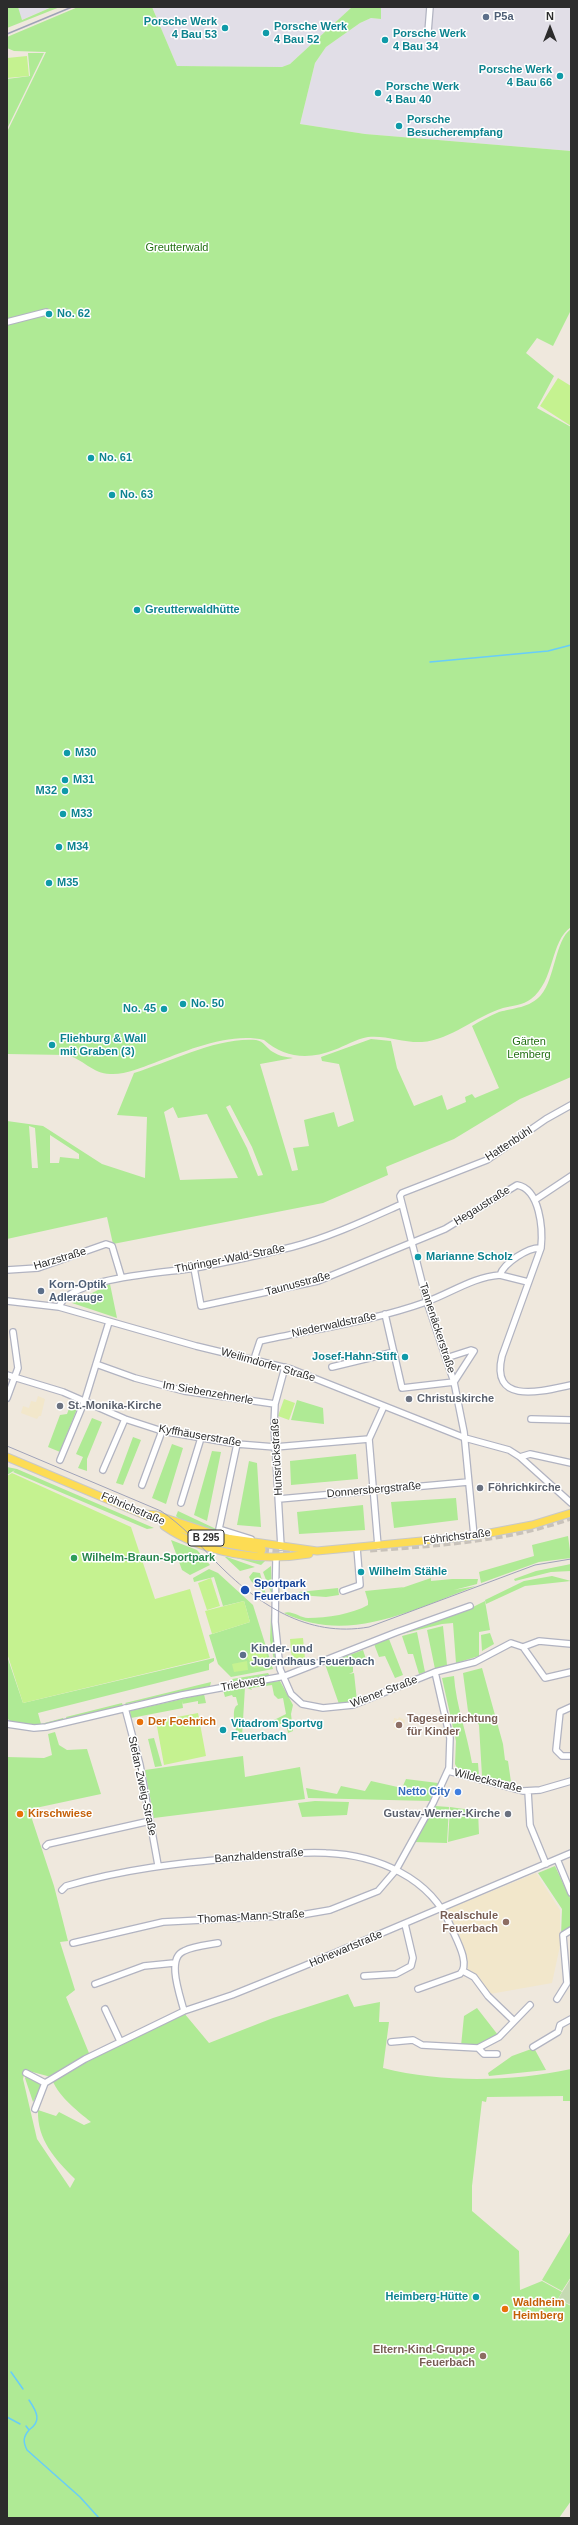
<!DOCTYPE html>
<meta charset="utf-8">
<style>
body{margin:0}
#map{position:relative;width:578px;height:2525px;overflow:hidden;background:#efe8dd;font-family:Helvetica,sans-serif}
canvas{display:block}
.frame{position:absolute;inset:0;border:8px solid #2c2c2c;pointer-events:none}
.north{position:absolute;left:530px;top:8px;width:40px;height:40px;-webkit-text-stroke:3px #fff;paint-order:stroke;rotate:0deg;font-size:11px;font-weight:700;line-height:16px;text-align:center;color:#2c2c2c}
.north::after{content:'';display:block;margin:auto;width:14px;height:18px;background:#2c2c2c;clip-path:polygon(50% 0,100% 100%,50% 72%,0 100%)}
</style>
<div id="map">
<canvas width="578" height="2525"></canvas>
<div class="frame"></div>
<div class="north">N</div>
</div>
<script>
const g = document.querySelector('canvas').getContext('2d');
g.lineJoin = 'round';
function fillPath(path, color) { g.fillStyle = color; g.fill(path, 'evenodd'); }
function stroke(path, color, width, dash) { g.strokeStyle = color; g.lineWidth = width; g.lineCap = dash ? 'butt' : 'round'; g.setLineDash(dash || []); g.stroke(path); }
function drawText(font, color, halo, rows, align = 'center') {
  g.font = font + ' Helvetica,sans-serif'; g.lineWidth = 3; g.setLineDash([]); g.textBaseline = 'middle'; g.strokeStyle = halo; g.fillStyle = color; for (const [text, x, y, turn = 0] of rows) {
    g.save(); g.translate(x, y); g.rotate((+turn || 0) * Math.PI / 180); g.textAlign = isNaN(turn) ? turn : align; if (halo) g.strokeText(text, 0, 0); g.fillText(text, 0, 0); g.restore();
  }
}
fillPath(new Path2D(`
 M18,7H52L21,20Z
 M152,7H352L290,64L282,67L177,66Z
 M381,7H571V151L365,134L300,124L315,63L326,47L360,23L371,18L381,19Z`), '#e1dee7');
fillPath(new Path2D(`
 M38,1396L45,1399L41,1416H39L37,1419L21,1413L23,1406L29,1408L31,1401L36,1402Z
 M399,1717L405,1720L404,1727L400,1726L399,1730L394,1729L395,1723H393L394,1718L398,1719Z
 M536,1873L560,1910V1946L552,1983L490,1994L468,1969L466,1955L448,1909Z`), '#f2e7cb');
fillPath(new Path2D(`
 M7,7H18L22,20L52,7H60L7,28Z
 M78,7H152L177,66L282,67L290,64L352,7H381V19L371,18L360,23L326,47L315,63L300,124L365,134L571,151V310L553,346L537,338L526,353L554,376L537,408L571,427V927C550,941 555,981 531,999C523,1005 512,1006 503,1008C476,1016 451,1040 422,1042C404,1043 386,1035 368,1037C356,1039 345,1046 334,1050C309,1060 284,1058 264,1040C229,1032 186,1051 154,1063C140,1068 125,1075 110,1074C93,1074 82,1058 66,1055L7,1054V132L46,52L14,51L7,48V37Z
 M28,53H44L7,129V79L30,76Z
 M571,929V1077L520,1099L454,1139L388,1166L386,1167L388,1175L323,1203L113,1244L107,1217L7,1239V1121L43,1126L102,1164L145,1178L147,1117L117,1115L134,1073C170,1062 217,1037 256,1040C264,1041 266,1048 273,1052C279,1056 286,1057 293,1058L260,1064L292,1171L298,1170L293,1148L309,1146L304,1120L334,1112L338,1127L354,1121L339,1064L322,1061L321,1057L371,1039L391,1041L397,1068L414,1106L442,1095L447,1110L466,1102L465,1097L472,1094L475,1098L499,1088L472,1026C480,1021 489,1016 499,1012C513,1008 530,1008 541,995C555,979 555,940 571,929ZM230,1105L252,1147L263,1175L258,1176L247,1148L226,1107ZM173,1107L178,1118L207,1114L238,1178L180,1180L164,1112ZM29,1126L35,1128L38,1168H32ZM50,1135L79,1154V1159L60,1157L59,1163H50Z
 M110,1284L117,1318L72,1303Z
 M73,1398L80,1401L60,1452L48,1447L60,1415L67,1414Z
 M297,1400L323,1408L324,1424L291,1420Z
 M92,1418L102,1422L87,1459V1471L78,1468L83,1457L76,1454Z
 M133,1437L141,1440L123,1485L116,1483Z
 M172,1444L183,1448L166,1504L152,1498Z
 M212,1451L221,1452L207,1521L194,1515Z
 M356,1454L358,1479L291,1485L290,1461Z
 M249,1461L257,1463L261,1527L237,1525Z
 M7,1467L17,1469L154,1528L147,1529L13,1472L15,1470L7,1475Z
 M456,1498L458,1520L394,1528L391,1502Z
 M363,1505L365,1530L299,1534L297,1512Z
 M178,1511L231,1536L181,1521L176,1516Z
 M568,1536L571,1558L539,1562L481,1583L479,1572L534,1556L532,1545Z
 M171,1540L197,1550L210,1565L190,1575L182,1570Z
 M225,1557H227L255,1567L240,1571Z
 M233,1557L266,1560L261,1565Z
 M571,1564V1571L551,1572L515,1581L514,1579L536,1571Z
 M271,1566L272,1595L263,1572Z
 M209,1569L218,1573L253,1605L273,1669L231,1677L218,1664L209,1635L250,1622L244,1601L223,1606L214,1577L194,1582L193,1578Z
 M253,1572L260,1573L266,1595L251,1581L249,1577Z
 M552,1576L571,1581L525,1586L486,1604L485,1600L524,1581Z
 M431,1578V1581L452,1579H478L477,1584L454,1590L476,1586C414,1609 349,1645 284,1613C292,1610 300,1618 308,1618C327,1618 352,1614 368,1605V1601L388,1592L368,1601L365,1591L405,1587L393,1591Z
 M338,1588L339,1595L326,1597L299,1595V1592Z
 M485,1601L490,1630L479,1632V1656L456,1663L453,1623L442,1624L402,1634V1632L467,1610Z
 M271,1614L273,1616L278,1668L275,1665L270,1640Z
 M443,1626L447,1665L435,1669L427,1630Z
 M417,1632L425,1672L419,1674L413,1654H408L402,1636Z
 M490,1633L494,1644L482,1651L481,1635Z
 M389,1639L403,1675L395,1678L385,1656L379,1657L374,1644Z
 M363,1650L367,1662L353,1666V1672L349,1674L354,1673L357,1701L339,1704L325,1664Z
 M7,1656L23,1703L214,1658V1661L209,1664V1670L38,1713L41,1724L63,1718L64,1721L41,1726L10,1721L7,1718Z
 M482,1668L503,1744L505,1760L508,1761L511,1782L482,1776L479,1725L468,1711L463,1673Z
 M268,1673L270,1676L233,1683L232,1679Z
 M454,1676C456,1706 467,1733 472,1763H478L479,1776L457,1768L455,1764L456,1741L442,1678Z
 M280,1681L293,1705L291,1714L293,1731L288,1733L286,1723L275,1725L274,1720L286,1714L283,1698L278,1699L274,1695L272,1685L251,1688L252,1690L247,1688L249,1685Z
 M211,1682L210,1686L126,1704L125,1703Z
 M244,1687H245L242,1737L237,1736C236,1729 230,1707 238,1705L236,1697H233L232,1695L225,1697L223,1690Z
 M204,1694L206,1703L198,1704V1701L182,1704V1701L183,1708L131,1718L130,1711Z
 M122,1703L123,1706L67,1720L66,1717Z
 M55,1732L59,1745L67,1750L87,1749L101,1794L12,1813L29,1810L54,1886L68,1941L60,1942L75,1990L66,1997L91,2058L184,2013L209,2043L273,2018L348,1994L354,2007L380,2002L379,2022H389L383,2068C443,2083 511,2082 571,2069V2101H563V2096L487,2097L486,2102L482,2101L472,2186V2211L519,2251L520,2290L542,2281L562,2292L558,2299L571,2306V2501L559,2518H7V1757L44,1758L52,1755L48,1734ZM25,2070L51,2077C57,2095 76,2110 91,2122L84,2125L59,2112L56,2116L38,2110C37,2140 55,2159 75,2179L70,2188L37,2139L23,2079Z
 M154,1738L162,1766L155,1767L148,1739Z
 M243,1756L245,1777L300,1767L305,1799L154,1818L145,1770Z
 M406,1779L438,1783L430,1801L308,1798L306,1788L337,1794L341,1786L365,1791L371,1781L402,1788Z
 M315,1801L349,1802L347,1815L302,1817L298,1803Z
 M435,1806L449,1807L447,1843L413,1842Z
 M450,1807L478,1811L479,1834L448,1842Z
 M555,1866L571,1900V1930L561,1936L562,1909L538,1873Z
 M477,2008L498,2035L476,2047L461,2046L464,2016Z
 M534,2048L546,2070L489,2076L488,2073L512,2056Z
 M27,2075L40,2083L41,2088L33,2102L25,2078Z
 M571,2231V2277L562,2291L542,2280Z`), '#afea95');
fillPath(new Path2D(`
 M571,2278V2305L558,2299Z`), '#c5dab3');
fillPath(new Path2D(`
 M27,56L29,76L7,78V58Z
 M558,378L571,386V426L540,406Z
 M284,1399L295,1403L289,1420L278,1416Z
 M12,1473L131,1527L155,1599L190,1589L210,1658L23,1703L7,1653V1476Z
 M211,1578L220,1606L207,1610L198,1583Z
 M244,1601L250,1622L212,1634L205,1611Z
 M303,1638L305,1659L292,1660L290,1639Z
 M254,1646L265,1648L269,1665L254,1668L247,1657Z
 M247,1661L248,1670L234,1672L232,1664Z
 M198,1713L206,1756L164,1765L156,1721Z`), '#c5f290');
stroke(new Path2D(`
 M430,662L548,651L571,645
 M11,2372L23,2389
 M7,2417L20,2424
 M26,2426L29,2430C23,2437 23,2442 27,2450L80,2497L99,2518
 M29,2430C42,2421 37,2412 29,2400`), '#68cdf9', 1.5);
stroke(new Path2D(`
 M370,1549C438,1544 506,1540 571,1517
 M262,1550L302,1553`), '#c8c2ba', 7, [7, 3.5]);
const minor = new Path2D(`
 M428,32L430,7
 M7,322L46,312
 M535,1200L571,1176
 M194,1268L201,1306L318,1281L445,1229L517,1185C540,1189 543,1229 541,1248L502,1356C490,1406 543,1391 571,1385
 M7,1270L38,1268L106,1244L112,1246L121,1276
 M500,1275L528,1282
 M7,1301L59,1307L196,1346L291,1369L465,1438L509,1450L520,1457L571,1503
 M59,1307C69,1277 167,1273 195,1268C227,1262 260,1255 292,1247C330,1237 366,1220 402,1204
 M385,1314L402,1388L454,1382L474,1351L471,1350L446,1358
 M254,1359L260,1341C315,1329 373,1321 426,1302C451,1293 473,1277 500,1275C504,1263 528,1247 541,1248
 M96,1364L135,1378L184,1391L275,1404
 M332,1367L394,1352
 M7,1375L63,1392L125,1419L162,1431L237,1444L275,1447L369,1439
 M7,1398L18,1368L13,1332
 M531,1419L571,1420
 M237,1444L219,1529L251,1539
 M520,1457L530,1454L571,1463
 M60,1460L85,1400L109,1322
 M103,1470L125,1419
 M142,1485L162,1431
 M279,1499L468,1482
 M181,1503L201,1438
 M474,1536L464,1432L454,1382L427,1302L400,1196L402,1193L487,1160L546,1119L571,1105
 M378,1546L369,1439L384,1406
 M281,1547L274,1425L275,1404L285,1367
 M276,1558L275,1622L280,1669L291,1694L302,1704L323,1708L353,1705L435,1672L475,1662L511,1643L523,1647L545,1678L571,1672
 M343,1591L360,1585L357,1548
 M523,1647L539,1641L571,1644
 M571,1707L560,1712L556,1750L562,1756H571
 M125,1708L140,1765L158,1865
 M7,1724L34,1728L46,1727L182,1695L285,1676L397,1632L470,1606
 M448,1771L523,1791L540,1790L571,1781
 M528,1791L530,1825L546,1864
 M46,1846L48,1844L150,1821
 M557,1859L571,1893
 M62,1890L66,1886C124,1869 178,1863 238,1858C267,1856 297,1851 326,1853C376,1855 431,1877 451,1927C456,1939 471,1964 460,1974L418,1989
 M73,1943L163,1922L301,1915L330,1910L378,1891L396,1870L433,1803L449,1768L450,1738L435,1672
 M463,1971L474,1977L488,1996L514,2021
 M364,1976L396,1974L411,1966L413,1958L405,1924
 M95,1984L144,1966L174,1963
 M557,1999L567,1983L563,1935L571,1930
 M105,2009L120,2041
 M184,2011C180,1995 166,1958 184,1951C194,1946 207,1945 218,1943
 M391,2042L413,2040L422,2045L478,2048L499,2037L530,2005
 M533,2047L558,2032L560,2025L571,2019
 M478,2048L484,2054H497
 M26,2073L45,2083
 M45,2083L85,2059L184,2011L232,1995L304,1966L571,1853
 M35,2109L45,2083`);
const major = new Path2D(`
 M7,1457L147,1516
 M144,1514L156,1515L226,1538L317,1551L474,1536L532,1525L571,1513
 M161,1521L217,1542L262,1550
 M164,1526C204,1554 261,1562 309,1554`);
stroke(minor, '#b1b3c1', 8);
stroke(major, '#c8c8c8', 9);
stroke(minor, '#fff', 5.5);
stroke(major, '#fddc54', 7);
stroke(new Path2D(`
 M7,1446L161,1511C182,1525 198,1543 215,1561C257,1604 307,1638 369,1627L535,1565L571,1559`), '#9fa2b8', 1);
stroke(new Path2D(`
 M7,34L72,7`), '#9fa2b8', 1.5);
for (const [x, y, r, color] of [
 [486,17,4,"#5c6f8a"],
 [225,28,4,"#0f9aa8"],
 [266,33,4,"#0f9aa8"],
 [385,40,4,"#0f9aa8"],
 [560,76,4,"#0f9aa8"],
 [378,93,4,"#0f9aa8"],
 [399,126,4,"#0f9aa8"],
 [49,314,4,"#0f9aa8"],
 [91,458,4,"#0f9aa8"],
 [112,495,4,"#0f9aa8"],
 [137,610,4,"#0f9aa8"],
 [67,753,4,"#0f9aa8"],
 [65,780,4,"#0f9aa8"],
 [65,791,4,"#0f9aa8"],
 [63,814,4,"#0f9aa8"],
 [59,847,4,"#0f9aa8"],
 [49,883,4,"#0f9aa8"],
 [183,1004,4,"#0f9aa8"],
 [164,1009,4,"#0f9aa8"],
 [52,1045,4,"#0f9aa8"],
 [418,1257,4,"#0f9aa8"],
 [41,1291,4,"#5c6f8a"],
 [405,1357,4,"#0f9aa8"],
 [409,1399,4,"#6b7280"],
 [60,1406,4,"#6b7280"],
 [480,1488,4,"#6b7280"],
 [74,1558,4,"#2e9e5b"],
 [361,1572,4,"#0f9aa8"],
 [245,1590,5,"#1a4fb4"],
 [243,1655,4,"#5c6f8a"],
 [140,1722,4,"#e8710a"],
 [399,1725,4,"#8d6e63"],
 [223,1730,4,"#0f9aa8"],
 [458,1792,4,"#3f7fe0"],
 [20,1814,4,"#e8710a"],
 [508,1814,4,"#6b7280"],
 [506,1922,4,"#8d6e63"],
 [476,2297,4,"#0f9aa8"],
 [505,2309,4,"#e8710a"],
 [483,2356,4,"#8d6e63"]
]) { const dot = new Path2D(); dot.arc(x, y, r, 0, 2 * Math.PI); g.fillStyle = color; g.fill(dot); stroke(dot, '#fff', 1.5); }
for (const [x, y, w] of [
 [206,1538,36]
]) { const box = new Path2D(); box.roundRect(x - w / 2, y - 8, w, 16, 3); g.fillStyle = '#fff'; g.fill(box); stroke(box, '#2c2c2c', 1); }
drawText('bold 10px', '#2c2c2c', null, [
 ["B 295",206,1538]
]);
drawText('bold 11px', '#4e5e75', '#fff', [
 ["P5a",494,17],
 ["Korn-Optik",49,1285],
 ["Adlerauge",49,1298],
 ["Kinder- und",251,1649],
 ["Jugendhaus Feuerbach",251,1662]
], 'left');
drawText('bold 11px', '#0d838f', '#fff', [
 ["Porsche Werk",217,22,"right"],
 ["4 Bau 53",217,35,"right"],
 ["Porsche Werk",274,27],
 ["4 Bau 52",274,40],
 ["Porsche Werk",393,34],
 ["4 Bau 34",393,47],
 ["Porsche Werk",552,70,"right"],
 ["4 Bau 66",552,83,"right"],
 ["Porsche Werk",386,87],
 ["4 Bau 40",386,100],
 ["Porsche",407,120],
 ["Besucherempfang",407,133],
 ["No. 62",57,314],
 ["No. 61",99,458],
 ["No. 63",120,495],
 ["Greutterwaldhütte",145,610],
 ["M30",75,753],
 ["M31",73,780],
 ["M32",57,791,"right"],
 ["M33",71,814],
 ["M34",67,847],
 ["M35",57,883],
 ["No. 50",191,1004],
 ["No. 45",156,1009,"right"],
 ["Fliehburg & Wall",60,1039],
 ["mit Graben (3)",60,1052],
 ["Marianne Scholz",426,1257],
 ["Josef-Hahn-Stift",397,1357,"right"],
 ["Wilhelm Stähle",369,1572],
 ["Vitadrom Sportvg",231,1724],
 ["Feuerbach",231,1737],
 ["Heimberg-Hütte",468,2297,"right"]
], 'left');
drawText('11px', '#247114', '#fff', [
 ["Greutterwald",177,248],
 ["Gärten",529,1042],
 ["Lemberg",529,1055]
]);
drawText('11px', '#2c2c2c', '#fff', [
 ["Hattenbühl",509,1144,-33],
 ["Hegaustraße",482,1206,-32],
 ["Harzstraße",60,1259,-17],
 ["Thüringer-Wald-Straße",230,1259,-11],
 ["Taunusstraße",298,1284,-15],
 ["Niederwaldstraße",334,1325,-12],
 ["Tannenäckerstraße",437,1328,72],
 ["Weilimdorfer Straße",268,1365,16],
 ["Im Siebenzehnerle",208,1393,10],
 ["Kyffhäuserstraße",200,1436,10],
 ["Hunsrückstraße",277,1457,-93],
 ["Donnersbergstraße",374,1490,-5],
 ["Föhrichstraße",133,1509,23],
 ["Föhrichstraße",457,1537,-7],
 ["Triebweg",243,1684,-10],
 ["Wiener Straße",384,1692,-21],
 ["Wildeckstraße",488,1781,14],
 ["Stefan-Zweig-Straße",142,1786,78],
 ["Banzhaldenstraße",259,1856,-4],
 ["Thomas-Mann-Straße",251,1917,-3],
 ["Hohewartstraße",346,1949,-23]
]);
drawText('bold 11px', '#5b616d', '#fff', [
 ["Christuskirche",417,1399],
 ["St.-Monika-Kirche",68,1406],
 ["Föhrichkirche",488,1488],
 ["Gustav-Werner-Kirche",500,1814,"right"]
], 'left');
drawText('bold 11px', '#27864d', '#fff', [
 ["Wilhelm-Braun-Sportpark",82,1558]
], 'left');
drawText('bold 11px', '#164399', '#fff', [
 ["Sportpark",254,1584],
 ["Feuerbach",254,1597]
], 'left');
drawText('bold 11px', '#785e54', '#fff', [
 ["Tageseinrichtung",407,1719,"left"],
 ["für Kinder",407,1732,"left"],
 ["Realschule",498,1916],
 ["Feuerbach",498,1929],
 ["Eltern-Kind-Gruppe",475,2350],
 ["Feuerbach",475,2363]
], 'right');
drawText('bold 11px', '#c56008', '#fff', [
 ["Der Foehrich",148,1722],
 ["Kirschwiese",28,1814],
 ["Waldheim",513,2303],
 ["Heimberg",513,2316]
], 'left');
drawText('bold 11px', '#366cbe', '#fff', [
 ["Netto City",450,1792]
], 'right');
</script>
